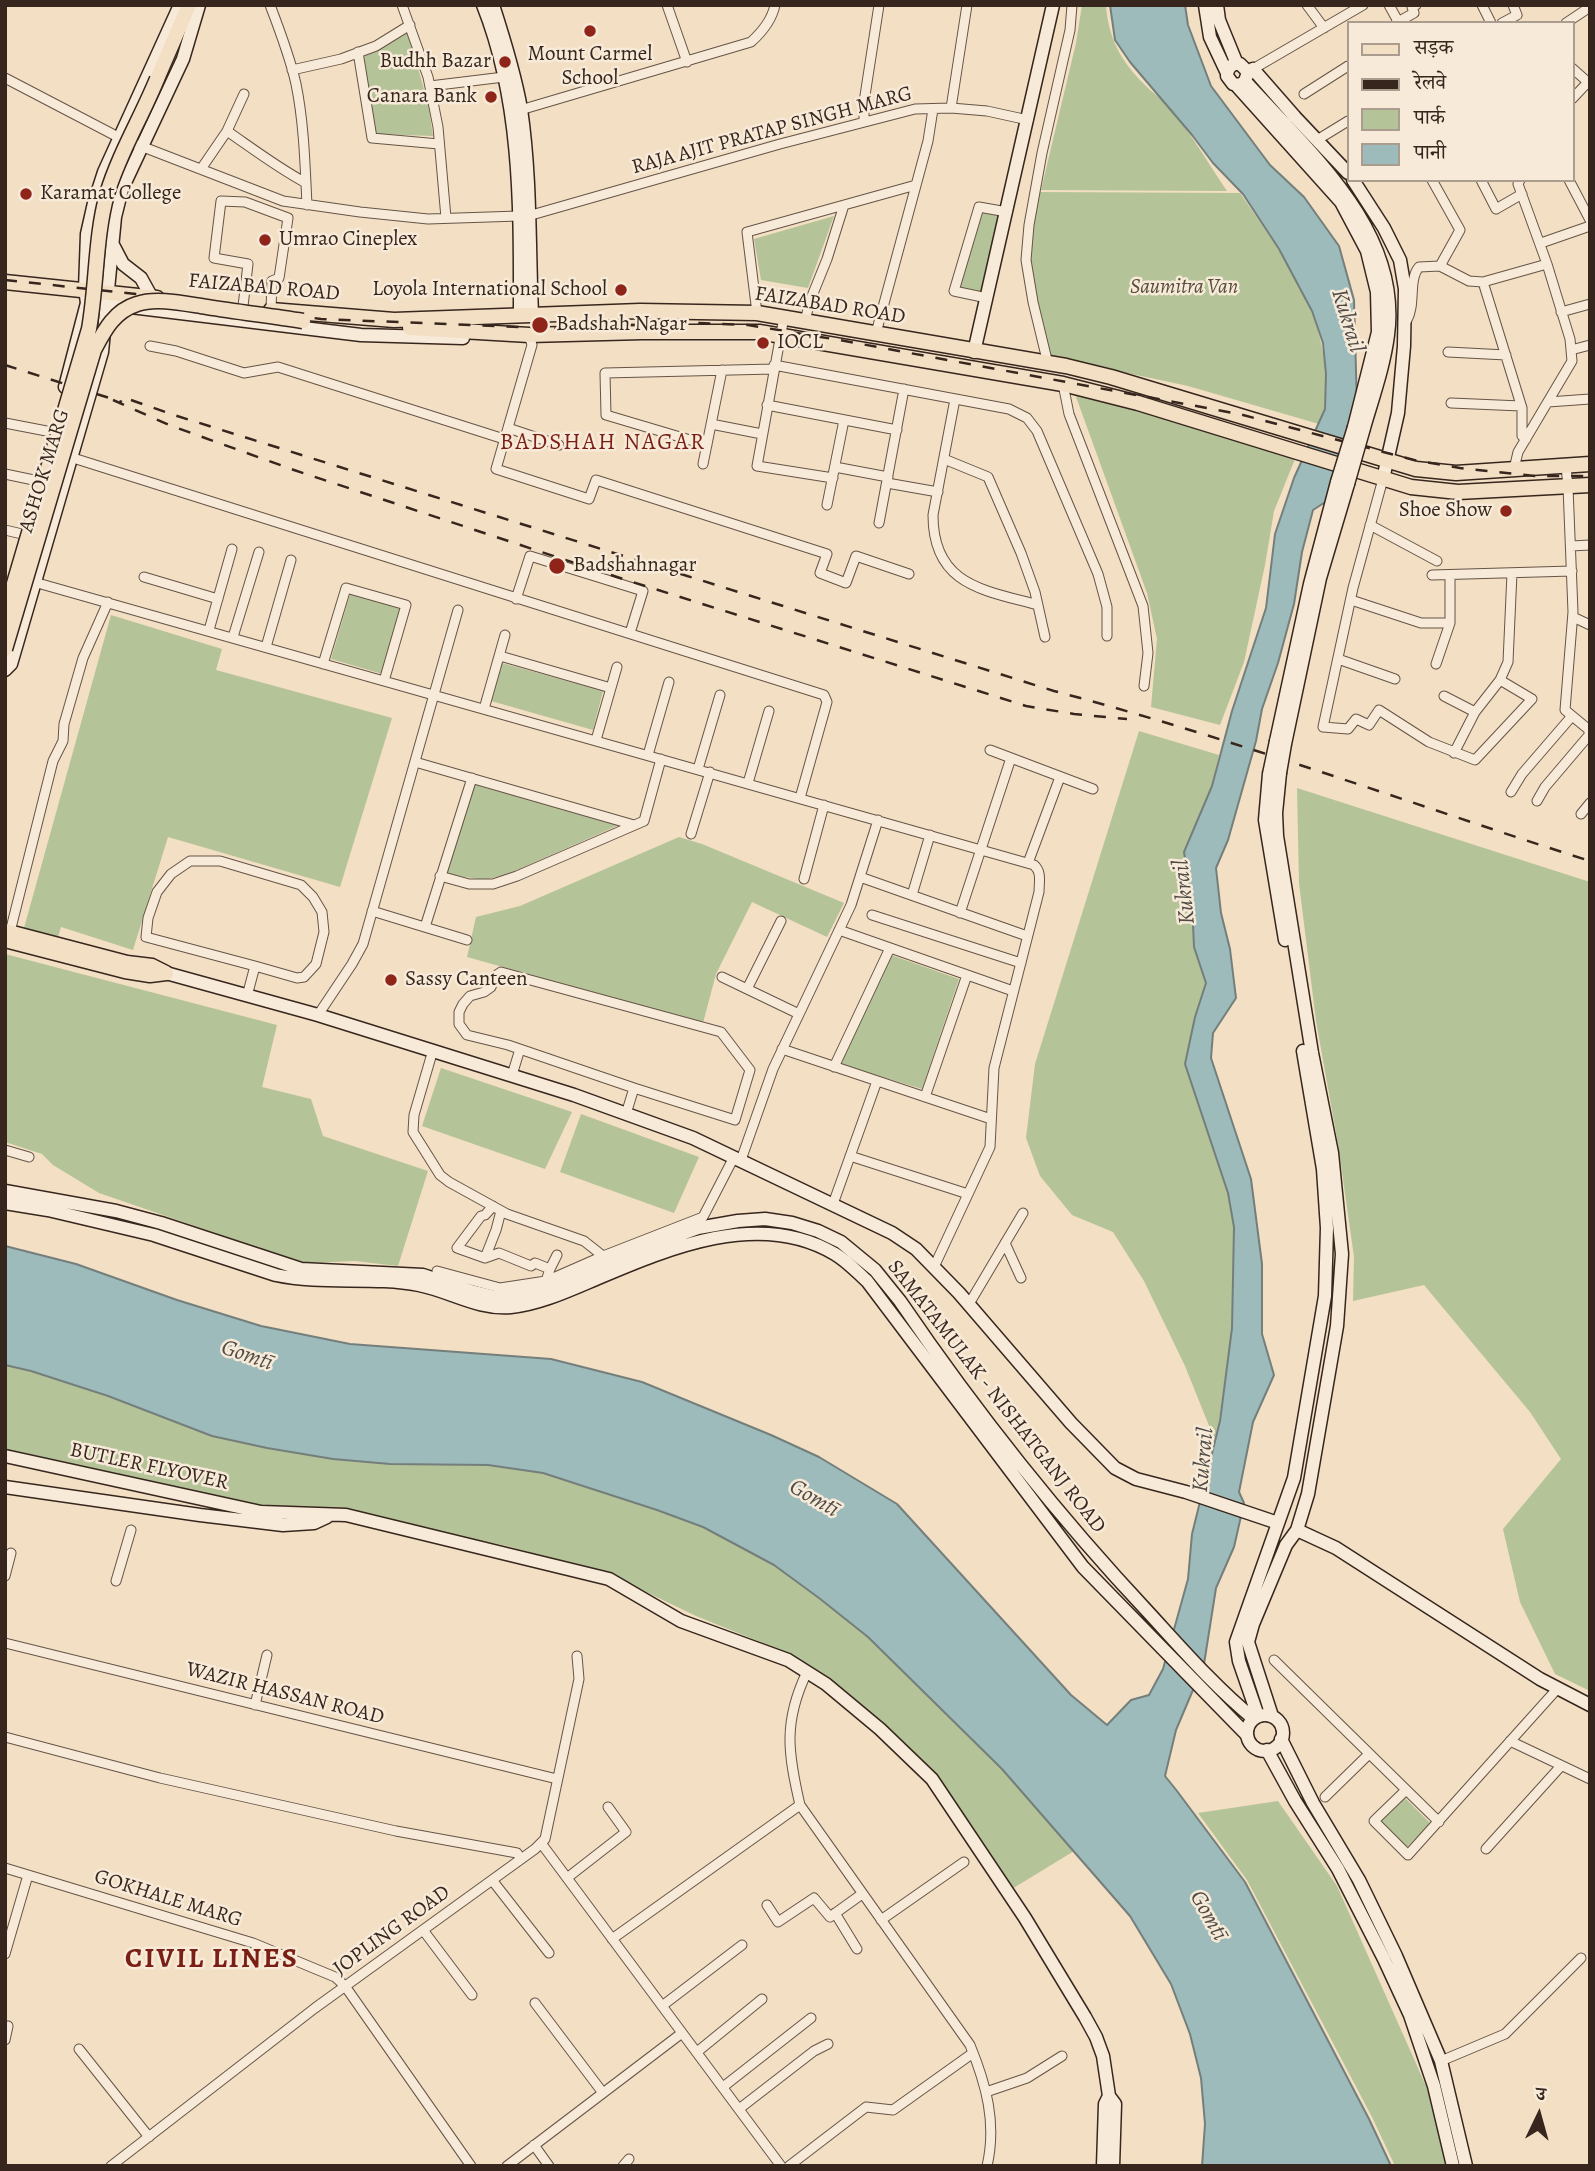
<!DOCTYPE html>
<meta charset="utf-8">
<style>
body{margin:0}
#map{position:relative;width:1595px;height:2171px;overflow:hidden;background:#f3dfc3;font-family:Alegreya,"Noto Serif Devanagari",serif}
canvas{display:block}
.frame{position:absolute;inset:0;border:7px solid #37261e;pointer-events:none}
.legend{position:absolute;left:1347px;top:21px;width:228px;height:161px;box-sizing:border-box;background:#f7ead8;border:2px solid #aa9c8e;margin:0;padding:9px 12px;list-style:none;font-size:21px;color:#37261e}
.legend li{display:flex;align-items:center;gap:14px;height:35px}
.legend b{width:35px;border:2px solid #aa9c8e}
.north{position:absolute;left:1504px;top:2080px;width:70px;height:70px;-webkit-text-stroke:5px #f7ead8;paint-order:stroke;rotate:5deg;font-size:19px;font-weight:700;line-height:28px;text-align:center;color:#37261e}
.north::after{content:'';display:block;margin:auto;width:24px;height:32px;background:#37261e;clip-path:polygon(50% 0,100% 100%,50% 72%,0 100%)}
</style>
<div id="map">
<canvas width="1595" height="2171"></canvas>
<div class="frame"></div>
<ul class="legend">
<li><b style="height:9px;background:#f3dfc3"></b>सड़क</li>
<li><b style="height:9px;background:#37261e"></b>रेलवे</li>
<li><b style="height:19px;background:#b5c398"></b>पार्क</li>
<li><b style="height:19px;background:#9dbbbb"></b>पानी</li>
</ul>
<div class="north">उ</div>
</div>
<script>
const g = document.querySelector('canvas').getContext('2d');
g.lineJoin = 'round';
function fillPath(path, color) { g.fillStyle = color; g.fill(path, 'evenodd'); }
function stroke(path, color, width, dash) { g.strokeStyle = color; g.lineWidth = width; g.lineCap = dash ? 'butt' : 'round'; g.setLineDash(dash || []); g.stroke(path); }
function drawText(font, color, halo, rows, align = 'center') {
  g.font = font + ' Alegreya,serif'; g.lineWidth = 5; g.setLineDash([]); g.textBaseline = 'middle'; g.strokeStyle = halo; g.fillStyle = color; for (const [text, x, y, turn = 0] of rows) {
    g.save(); g.translate(x, y); g.rotate((+turn || 0) * Math.PI / 180); g.textAlign = isNaN(turn) ? turn : align; if (halo) g.strokeText(text, 0, 0); g.fillText(text, 0, 0); g.restore();
  }
}
fillPath(new Path2D(`
 M1082,5H1106C1108,38 1122,63 1145,85C1152,93 1162,98 1169,107C1191,133 1208,163 1227,191L1041,190L1076,43Z
 M408,33L428,103L433,136L375,134L364,56Z
 M1037,192L1240,193C1279,250 1326,311 1326,383C1326,401 1326,408 1319,424L1188,386L1047,356L1026,260Z
 M983,212L1001,216L983,292L960,287Z
 M834,216L808,288L761,280L754,239Z
 M1075,394L1160,416L1295,459L1274,511L1265,565L1244,662L1220,725L1151,707L1157,639L1147,593Z
 M350,594L401,609L382,674L331,659Z
 M111,615L222,649L216,670L392,718L340,887L168,837L133,950L61,927L58,937L24,928Z
 M502,663L603,691L593,730L491,701Z
 M1139,731L1219,755L1212,786L1184,852L1192,901L1194,947L1206,983L1195,1017L1234,1227L1232,1328L1216,1443L1185,1366L1144,1281L1113,1232L1072,1215L1040,1176L1026,1138L1035,1064Z
 M475,783L619,825L508,874L484,880L447,874Z
 M1297,788L1590,882V1691L1555,1674L1520,1602L1503,1529L1561,1459L1530,1412L1424,1285L1353,1301L1354,1257L1338,1144L1316,1021L1299,883Z
 M679,837L702,844L844,903L827,937L752,902L716,974L703,1023L467,957L476,917L520,906Z
 M5,954L277,1025L262,1087L311,1099L323,1136L428,1171L398,1266L355,1261L307,1263L256,1247L99,1193L53,1165L42,1154L5,1142Z
 M891,955L959,979L922,1089L840,1064Z
 M441,1068L572,1112L545,1169L422,1126Z
 M581,1114L699,1157L674,1213L560,1172Z
 M5,1366L31,1371L108,1397L212,1436L267,1448L390,1464L488,1465L518,1468L543,1473L657,1510L703,1527L774,1565L819,1598L868,1637L1002,1769L1074,1851L1012,1889L884,1727L819,1671L790,1654L696,1616L611,1575L507,1546L340,1511L267,1509L5,1456Z
 M1404,1797L1431,1824L1406,1848L1379,1822Z
 M1278,1801L1337,1886L1430,2095L1449,2166H1395L1372,2117L1247,1880L1198,1813Z`), '#b5c398');
const water = new Path2D(`
 M1110,5H1185L1188,25L1211,86L1270,165L1304,197L1339,246L1354,300L1357,406L1327,501L1313,510L1302,552L1294,604L1278,663L1262,709L1256,741L1228,840L1216,868L1221,913L1230,949L1236,998L1213,1033L1211,1058L1251,1179L1262,1264V1334L1274,1375L1253,1422L1239,1492L1244,1503L1234,1547L1216,1588L1204,1664L1176,1730L1165,1776L1177,1791L1245,1882L1369,2119L1391,2166H1202L1205,2124L1201,2078L1190,2034L1171,1984L1130,1916L1002,1769L868,1637L819,1598L774,1565L703,1527L657,1510L543,1473L488,1465L390,1464L333,1459L267,1448L212,1436L108,1396L31,1371L5,1365V1246L76,1264L177,1300L261,1326L350,1344L551,1359L642,1382L771,1435L819,1457L897,1504L1071,1695L1107,1725L1131,1700L1149,1695L1163,1669L1188,1579L1192,1534L1220,1421L1232,1328L1234,1227L1228,1193L1185,1064L1195,1017L1206,983L1194,947L1192,901L1184,852L1212,786L1232,711L1266,608L1275,534L1294,478L1325,409L1326,374L1323,343L1312,311L1279,249L1243,194L1213,163L1192,135L1130,62L1115,40Z`);
fillPath(water, '#9dbbbb');
stroke(water, '#747f7c', 2);
const street = new Path2D(`
 M270,5C280,31 290,57 296,84C304,123 305,164 307,205
 M402,5L428,77L438,127L446,218
 M667,5L687,62
 M1307,5L1324,28
 M1389,5L1399,23
 M1482,5L1491,23
 M1396,23L1414,13L1412,7L1416,5
 M1502,23L1517,15L1513,5
 M1566,23L1590,7
 M358,52L372,138L439,144
 M1572,68L1590,84
 M1253,69L1363,5
 M292,70L341,59L376,46L410,25
 M5,78L120,138L283,201L360,212L428,219L519,216
 M430,86L504,77
 M1304,94L1348,66
 M1572,99L1590,80
 M951,108L967,5
 M517,111L751,42C762,32 772,20 775,5
 M864,122V102L879,5
 M227,131C253,149 278,168 306,183
 M1317,140L1348,121
 M201,169L227,131L244,94
 M1432,180L1460,230L1440,266
 M1481,180L1496,209L1522,194
 M1569,180L1590,220
 M528,216L780,144L915,109L951,108L987,111L1028,120
 M1541,243L1590,226
 M1483,282L1522,408V436L1526,439
 M987,298L954,291L979,207L1007,212
 M243,306L248,264L214,258L221,201L245,202L288,218L279,278L272,281L271,310
 M1561,312L1590,304
 M757,313L747,232L916,185
 M784,317L757,466L833,478
 M1407,320C1416,304 1408,280 1419,267L1440,266L1469,281L1483,282L1547,264
 M805,321L810,301L827,259L844,205
 M876,333L928,141L933,109
 M529,335L532,345L496,469L589,499L596,480L827,554L820,573L846,583L856,556L909,574
 M150,346L176,351L244,373L278,367L504,439
 M1571,350L1590,345
 M1448,352L1506,355
 M1048,364L1033,302L1026,260L1029,225L1042,153L1070,30L1072,5
 M774,365L1009,409L1027,418L1037,431L1098,574L1107,607V636
 M1063,384L1069,414L1143,606L1148,653L1144,686
 M955,399L933,515C933,585 983,590 1038,605
 M1548,402L1590,399
 M1451,403L1521,406
 M767,405L897,430
 M5,423L62,434
 M711,424L762,434
 M508,428L559,445
 M707,445L606,415L605,373L774,369
 M70,457L824,695L827,702L800,798
 M944,459L988,477L1021,553L1035,592L1045,637
 M703,464L722,370
 M1566,466L1568,487L1573,612L1565,710L1588,729L1590,727
 M835,467L888,477
 M1514,469L1518,452L1572,361L1570,339L1547,264L1518,184L1520,180
 M5,474L48,483
 M1383,479L1353,588L1323,727L1348,729L1356,719L1369,725L1379,710L1429,742L1475,760L1532,699L1500,680
 M887,483L938,492
 M827,505L844,420
 M879,523L904,389
 M1370,525L1437,561
 M5,530L22,534
 M1571,546L1590,545
 M1432,575L1572,571
 M144,577L218,599
 M34,582L1034,865C1042,872 1039,882 1039,892L994,1068L990,1147L934,1267
 M516,599L530,556L643,591L630,633
 M1351,600L1421,623H1450
 M1573,617L1590,625
 M209,630L232,549
 M233,637L259,552
 M266,647L291,560
 M500,656L611,688
 M1338,659L1395,679
 M323,664L346,588L406,605L384,681
 M1436,664L1450,623V575
 M1444,696L1475,712
 M484,709L505,635
 M596,740L617,667
 M990,750L1093,789
 M1454,753L1475,712L1500,680L1508,662L1512,573
 M648,755L669,682
 M415,762L634,825
 M698,769L720,695
 M748,783L769,711
 M1511,792L1522,774L1572,716
 M1537,801L1545,787L1590,734L1588,729
 M1581,814L1590,803
 M691,834L710,772
 M1028,863L1060,777
 M440,876L469,884H493L517,876L644,821L661,759
 M860,877L1027,936
 M804,879L824,805
 M912,895L930,835
 M372,911L467,940
 M960,913L1011,758
 M872,915L1021,963
 M425,927L472,778
 M839,930L1013,991
 M10,932L53,761L63,741L64,724L83,658L108,602
 M722,977L799,1014
 M747,989L781,921
 M247,996L255,966L297,978L304,977L316,964L324,932L322,912L313,897L301,885L220,861H190L171,874L157,892L148,918L146,937L255,966
 M318,1015L352,964L363,944L458,610
 M782,1049L991,1119
 M433,1050L414,1115L413,1132L440,1175L449,1182L507,1214L584,1241L603,1256
 M834,1067L890,948
 M512,1075L520,1049
 M925,1097L967,975
 M626,1114L634,1088L735,1120L750,1070L721,1032L501,972L495,976L491,987L484,992L470,996L463,1004L459,1012V1024L467,1035L508,1045L634,1088
 M5,1150L29,1157
 M850,1156L968,1194
 M741,1160L773,1069L851,905L878,820
 M833,1204L877,1081
 M493,1206L485,1215L481,1216L457,1248L485,1258L499,1253L531,1266L535,1263L550,1269L546,1281
 M1005,1243L1021,1278
 M485,1258L496,1230L501,1211
 M550,1269L557,1255
 M437,1271L500,1288L546,1281L603,1256L703,1217L734,1157
 M969,1304L1023,1213
 M5,1576L11,1553
 M116,1581L131,1530
 M5,1643L557,1779
 M1274,1660L1439,1822
 M807,1672C783,1722 788,1753 800,1805L970,2045C986,2084 997,2123 987,2166
 M255,1705L267,1655
 M5,1737L160,1778L396,1831L517,1853L521,1859
 M1510,1741L1590,1779
 M1406,1790L1374,1821L1408,1855L1558,1688
 M1325,1797L1369,1754
 M541,1843L781,2166
 M1486,1849L1561,1766
 M5,1868L253,1943L335,1977L345,1986L471,2166
 M567,1878L626,1832L608,1807
 M492,1880L549,1953
 M767,1905L778,1922L814,1898L830,1917L862,1894
 M835,1913L857,1949
 M881,1920L964,1862
 M423,1930L472,1995
 M612,1939L800,1805
 M5,1954L28,1875
 M535,2003L603,2093
 M662,2006L742,1945
 M5,2040L8,2026
 M79,2049L149,2137
 M697,2052L762,1999
 M1441,2061L1505,2034L1581,1958
 M723,2087L811,2018
 M986,2092L1027,2078L1062,2056
 M739,2109L814,2051L828,2044
 M534,2145L549,2166
 M111,2166L315,2008L535,1849L545,1839L579,1679L577,1656
 M507,2166L682,2033
 M623,2166L629,2159
 M789,2166L866,2107L893,2110L973,2053`);
const secondary = new Path2D(`
 M483,5C522,103 520,211 520,314
 M493,5C504,39 515,74 521,109C531,177 529,246 532,314
 M1205,5L1210,37L1227,73
 M1217,5L1219,20L1237,64
 M1248,72L1245,81L1240,85L1233,84L1227,76C1227,68 1232,63 1240,64L1248,72L1253,69L1295,117L1348,173
 M1245,81C1308,151 1402,230 1388,335C1384,366 1373,397 1364,428
 M1236,85L1341,202L1367,251L1377,292L1378,332L1354,427
 M1353,180L1384,228L1400,260L1405,289L1404,346L1398,413L1383,479
 M112,243L123,264L141,278L152,298
 M98,303L361,335L463,338
 M974,352L1053,5
 M65,387L87,303L85,289L87,234L94,203L104,172L180,5
 M5,670L11,664L102,352L115,217L122,189L183,59L199,5
 M1276,741L1310,584L1337,482
 M1285,744L1320,578L1348,484
 M1269,774L1265,820L1285,940
 M166,973L318,1015L574,1095L693,1138L892,1233L916,1249L959,1293L1071,1423L1115,1468L1136,1479L1186,1492L1278,1523
 M5,1191L116,1211L161,1223L301,1269L423,1275L471,1291L495,1297L533,1292L570,1280L647,1246L698,1228L738,1221L765,1219L792,1223L818,1231L841,1242L875,1270L900,1301C975,1411 1058,1516 1149,1613C1182,1649 1216,1688 1254,1719
 M5,1203L48,1210L154,1235L276,1275C323,1285 372,1276 419,1285C450,1291 478,1310 511,1307C540,1304 570,1290 596,1279C669,1248 760,1209 835,1254C847,1261 857,1272 867,1281L1083,1567L1247,1735
 M5,1456L261,1512L346,1515L609,1579L681,1621L788,1660L826,1684L880,1729L932,1779L1025,1918L1085,2017L1096,2037L1103,2056L1109,2096L1115,2104L1113,2166
 M5,1487L200,1515L283,1525L314,1523L327,1517
 M1297,1530L1336,1548L1540,1679L1590,1705
 M1247 1733a18 18 0 1 1 36 0a18 18 0 1 1-36 0Z
 M1258,1716L1239,1661L1236,1642L1294,1478L1325,1296L1327,1228L1323,1169L1303,1051
 M1272,1716L1248,1642L1253,1624L1286,1545L1297,1530L1308,1494L1337,1326L1342,1254L1332,1153L1312,1053L1277,836L1276,813L1280,773
 M1281,1739L1313,1803L1359,1880L1396,1956L1441,2061L1466,2166
 M1267,1750L1295,1801L1338,1869L1384,1959L1410,2015L1434,2086L1453,2166
 M1103,2166L1105,2104L1109,2096`);
const primary = new Path2D(`
 M157,79L189,5
 M5,282L157,298
 M271,310L394,320L640,311L757,313L1066,366L1111,377L1416,469L1456,473L1590,464
 M410,328L529,335L642,332H759L1063,384L1138,403L1411,487L1458,492L1590,485
 M5,931L127,963L152,966L166,973L150,975L125,971L5,940`);
stroke(street, '#665447', 11);
stroke(secondary, '#37261e', 15);
stroke(primary, '#37261e', 17);
stroke(street, '#f7ead8', 9);
stroke(secondary, '#f7ead8', 12);
stroke(primary, '#f3dfc3', 14);
stroke(new Path2D(`
 M5,280L145,295L321,319L546,328L699,323L748,325L845,341L1239,414L1414,460L1460,468L1535,476H1590
 M5,365L122,402
 M113,400L169,425L294,470L620,578L858,653L1026,706L1074,714L1127,719
 M131,400L174,415L1054,691C1236,739 1411,804 1590,861`), '#37261e', 2.5, [12, 12]);
const secondaryBridge = new Path2D(`
 M1337,482L1354,427
 M1348,484L1364,428
 M1280,773L1285,744
 M1269,774L1276,741`);
const primaryBridge = new Path2D(`
 M5,614L89,329C97,284 95,238 107,194C119,154 141,118 157,79
 M5,649L94,350C104,331 114,311 137,304C157,297 186,304 207,307C239,312 271,316 303,321`);
stroke(secondaryBridge, '#37261e', 15, []);
stroke(primaryBridge, '#37261e', 17, []);
stroke(secondaryBridge, '#f7ead8', 12);
stroke(primaryBridge, '#f3dfc3', 14);
for (const [x, y, r, color] of [
 [590,31,7,"#8f2418"],
 [505,62,7,"#8f2418"],
 [491,97,7,"#8f2418"],
 [26,194,7,"#8f2418"],
 [265,240,7,"#8f2418"],
 [621,290,7,"#8f2418"],
 [540,325,9,"#8f2418"],
 [763,343,7,"#8f2418"],
 [1506,511,7,"#8f2418"],
 [557,566,9,"#8f2418"],
 [391,980,7,"#8f2418"]
]) { const dot = new Path2D(); dot.arc(x, y, r, 0, 2 * Math.PI); g.fillStyle = color; g.fill(dot); stroke(dot, '#f7ead8', 2.5); }
drawText('21px', '#37261e', '#f7ead8', [
 ["Mount Carmel",590,55,"center"],
 ["School",590,79,"center"],
 ["Budhh Bazar",491,62,"right"],
 ["Canara Bank",477,97,"right"],
 ["Karamat College",40,194],
 ["Umrao Cineplex",279,240],
 ["Loyola International School",607,290,"right"],
 ["Badshah Nagar",556,325],
 ["IOCL",777,343],
 ["Shoe Show",1492,511,"right"],
 ["Badshahnagar",573,566],
 ["Sassy Canteen",405,980]
], 'left');
drawText('21px', '#37261e', '#f7ead8', [
 ["RAJA AJIT PRATAP SINGH MARG",772,131,-15],
 ["FAIZABAD ROAD",264,288,5],
 ["FAIZABAD ROAD",830,306,9],
 ["ASHOK MARG",45,471,-73],
 ["SAMATAMULAK - NISHATGANJ ROAD",996,1397,52],
 ["BUTLER FLYOVER",149,1467,12],
 ["WAZIR HASSAN ROAD",285,1694,14],
 ["GOKHALE MARG",168,1899,17],
 ["JOPLING ROAD",392,1931,-36]
]);
drawText('italic 21px', '#564d3c', '#f7ead8', [
 ["Saumitra Van",1184,288]
]);
drawText('italic 23px', '#504b45', '#f7ead8', [
 ["Kukrail",1347,321,73],
 ["Kukrail",1185,892,-96],
 ["Gomtī",247,1356,19],
 ["Kukrail",1204,1460,-85],
 ["Gomtī",814,1499,30],
 ["Gomtī",1208,1916,61]
]);
g.letterSpacing = '2px';
drawText('23px', '#7a1f14', '#f7ead8', [
 ["BADSHAH NAGAR",603,443]
]);
g.letterSpacing = '0px';
g.letterSpacing = '2px';
drawText('bold 28px', '#7a1f14', '#f7ead8', [
 ["CIVIL LINES",212,1960]
]);
g.letterSpacing = '0px';
</script>
